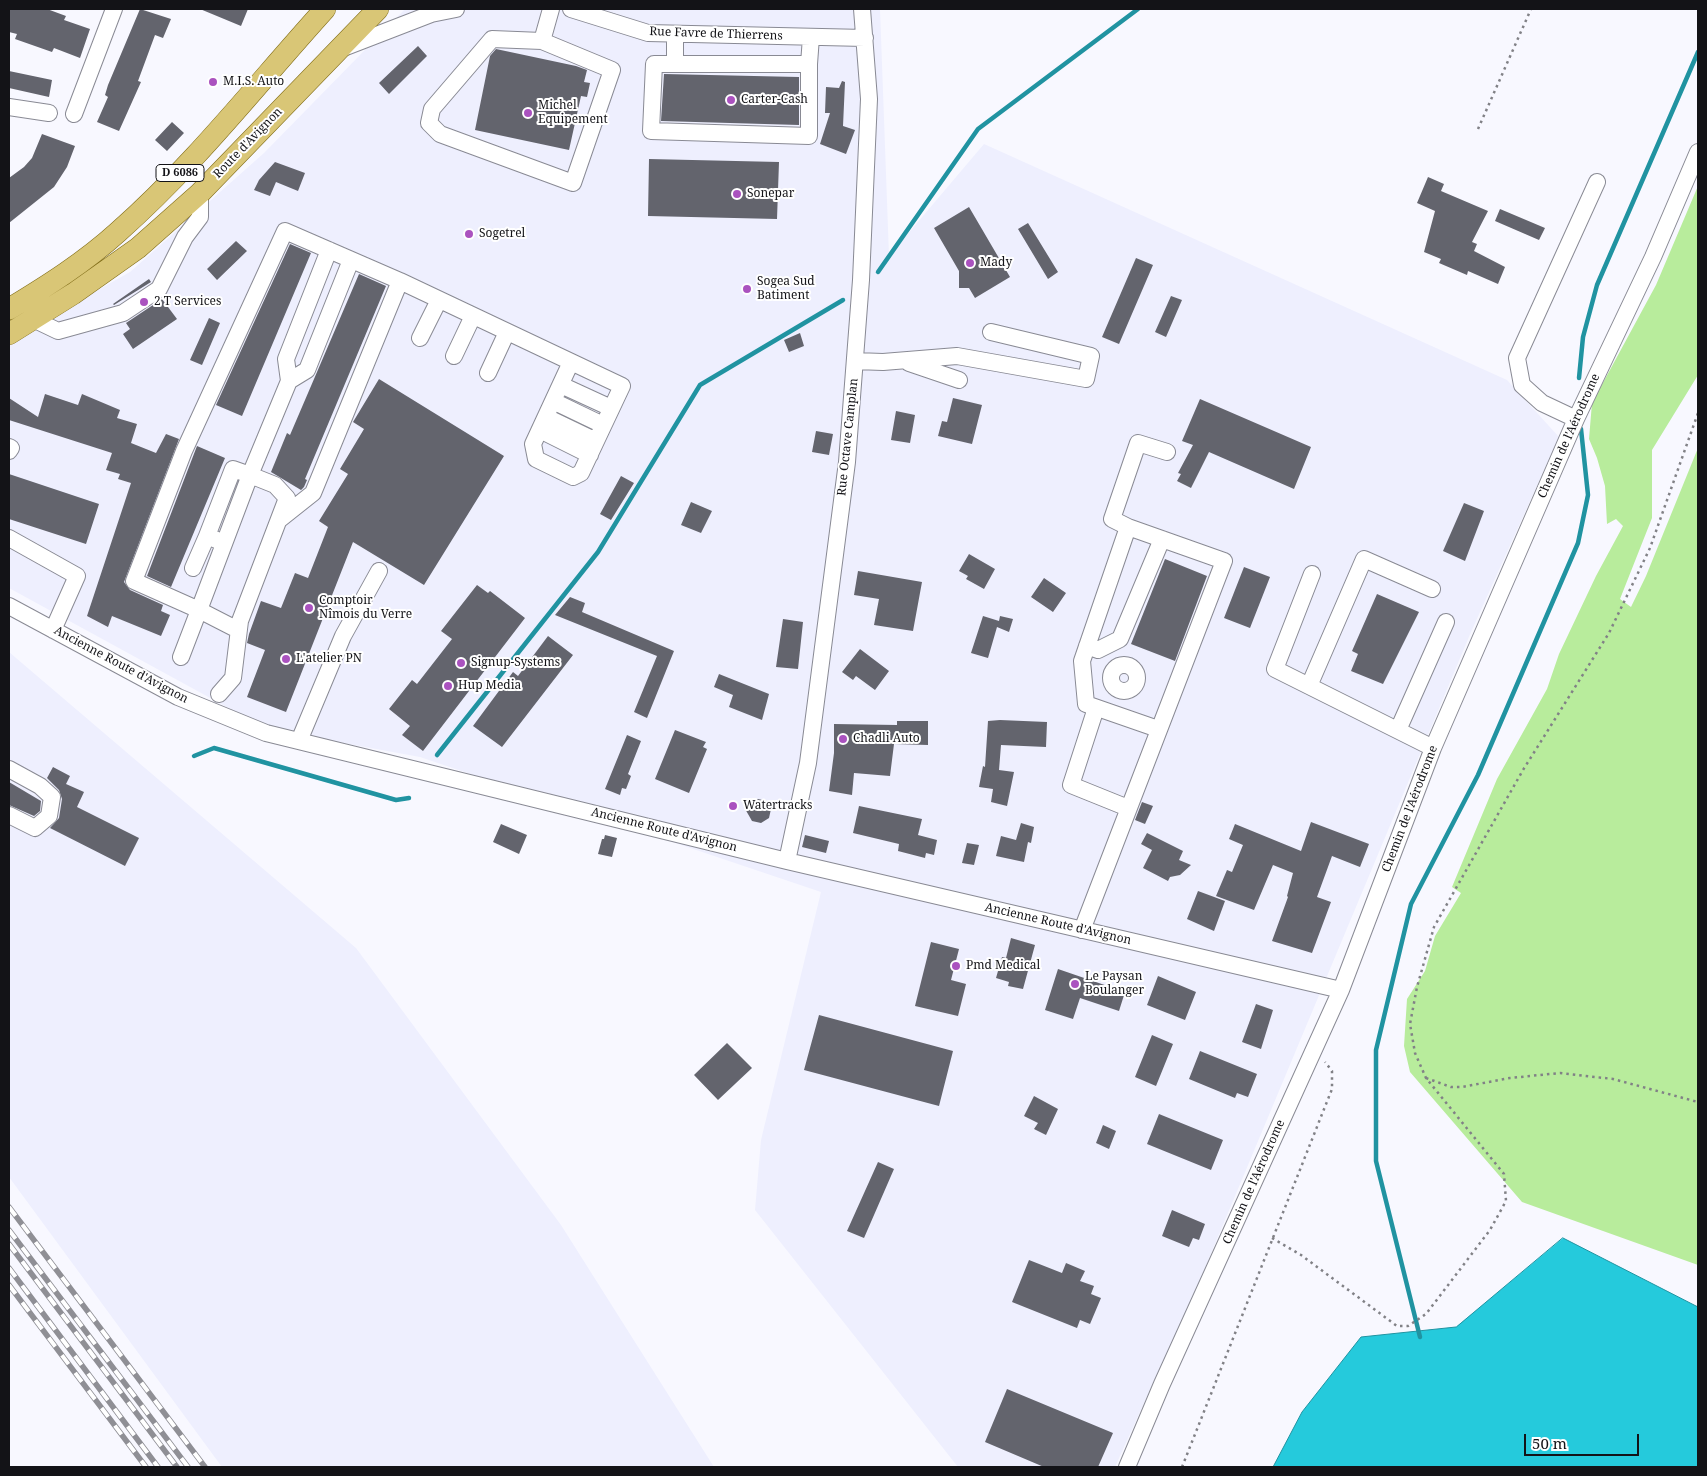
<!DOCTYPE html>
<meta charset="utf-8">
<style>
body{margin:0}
#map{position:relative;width:1707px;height:1476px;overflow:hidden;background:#f8f8ff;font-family:"Noto Serif",serif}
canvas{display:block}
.frame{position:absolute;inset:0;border:10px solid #131317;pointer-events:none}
.scale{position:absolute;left:1524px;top:1434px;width:115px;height:22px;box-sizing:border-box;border:2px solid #131317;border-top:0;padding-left:6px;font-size:15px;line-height:18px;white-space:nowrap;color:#131317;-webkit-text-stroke:4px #fff;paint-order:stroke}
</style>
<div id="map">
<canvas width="1707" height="1476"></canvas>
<div class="frame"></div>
<div class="scale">50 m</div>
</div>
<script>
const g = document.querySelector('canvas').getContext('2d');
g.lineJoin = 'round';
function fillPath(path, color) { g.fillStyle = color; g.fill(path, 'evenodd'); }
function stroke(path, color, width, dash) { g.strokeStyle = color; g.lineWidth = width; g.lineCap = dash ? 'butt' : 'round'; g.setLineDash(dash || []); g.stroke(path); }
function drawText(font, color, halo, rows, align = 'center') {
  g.font = font + ' "Noto Serif",serif'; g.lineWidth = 4; g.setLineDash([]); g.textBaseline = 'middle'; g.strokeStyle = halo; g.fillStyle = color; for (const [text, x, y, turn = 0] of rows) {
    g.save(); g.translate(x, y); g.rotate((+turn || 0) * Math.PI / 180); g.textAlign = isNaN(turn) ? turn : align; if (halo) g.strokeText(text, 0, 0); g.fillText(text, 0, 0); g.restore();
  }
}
fillPath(new Path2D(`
 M405,9H880L889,256L984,144L1507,380L1559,437L1471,632L1202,1275L1115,1467H958L755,1210L761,1140L821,892L420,757L267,729L9,588V340L130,272L264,153Z
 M9,652L356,948L561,1225L714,1467H222L9,1177Z`), '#eeeffe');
fillPath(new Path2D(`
 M1698,186V375L1652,450V518L1620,599L1631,607L1646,576L1698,448V1265L1522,1202L1410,1072L1404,1046L1407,999L1425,971L1435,936L1461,893L1452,887L1497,779L1547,689L1559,654L1596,576L1623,526L1616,519L1607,524L1605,486L1597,458L1589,439L1592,403L1656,285Z`), '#b8ec9c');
const water = new Path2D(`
 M1563,1238L1698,1307V1467H1273L1302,1412L1361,1337L1456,1327Z`);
fillPath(water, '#25cadc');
stroke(water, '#2093a1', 1);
stroke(new Path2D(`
 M878,272L978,129L1138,9
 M1579,378L1583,337L1597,285L1698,52
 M437,755L598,552L700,385L843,300
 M194,756L214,748L396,800L409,798
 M1420,1337L1376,1161V1050L1411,904L1478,775L1578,543L1588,495L1581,429`), '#2093a1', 4.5);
fillPath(new Path2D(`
 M9,9H47L66,16L64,20L90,29L80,58L54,48L52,52L15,39L17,34L9,32Z
 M140,9L171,19L163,38L155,35L138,81L141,82L119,131L97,122L108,97L105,95L108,85Z
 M200,9H248L241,26Z
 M418,46L427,56L389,94L379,83Z
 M496,49L576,66L587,70L584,82L590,83L587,97L581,96L569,150L475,130L490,56Z
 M9,71L52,80L49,97L9,88Z
 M664,74L799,77V125L661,121Z
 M842,81L845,82L843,126L855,130L846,154L820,144L830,113H825L826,87L839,88Z
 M172,122L184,133L167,151L155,140Z
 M42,134L75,146L67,167L54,187L9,223V178L24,167L32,158Z
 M649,159L779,162L777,219L648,216Z
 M275,162L305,173L298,191L276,182L270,196L254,190L259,180Z
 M1428,177L1444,184L1441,191L1488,211L1472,242L1477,244L1474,251L1505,267L1498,284L1468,271L1467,275L1439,263L1441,259L1424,252L1435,211L1417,203Z
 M969,207L1010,277L975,298L969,288H959V271L934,228Z
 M1500,209L1545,228L1539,240L1495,221Z
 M1028,223L1058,272L1048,279L1018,229Z
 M236,241L247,251L217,280L207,269Z
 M290,244L311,253L242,416L216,405Z
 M1136,258L1153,265L1119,344L1102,337Z
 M359,274L386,286L305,479L307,480L304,487L301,490L271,472L287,433L290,435Z
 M149,279L151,282L114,305L113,304Z
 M1171,296L1182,300L1166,337L1155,332Z
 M162,299L177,319L133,349L123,334L130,329L126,323Z
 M209,318L220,323L202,365L190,360Z
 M800,333L804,346L789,352L784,340Z
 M379,379L504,456L424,585L353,542L286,712L247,697L265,650L247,643L249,634L261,601L281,608L295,573L308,578L328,527L319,521L348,474L340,469L364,429L353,422Z
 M45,394L78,405L82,394L120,410L117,418L137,424L131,443L156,453L166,434L179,439L124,582L130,590L163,605L161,611L170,615L161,636L112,616L108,627L87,616L131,483L118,479L120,474L106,470L112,453L9,420V398L38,417Z
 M953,398L982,405L972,444L938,436L942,421L947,422Z
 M1200,399L1311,447L1294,489L1209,452L1191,488L1177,481L1181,474L1178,473L1193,445L1182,441Z
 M896,411L915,415L910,443L891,440Z
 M816,431L833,434L829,455L812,452Z
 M197,446L225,458L171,587L147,576Z
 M9,474L99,504L86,544L9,519Z
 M621,476L634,483L611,520L600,514Z
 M691,502L712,511L701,533L681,525Z
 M1464,503L1484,511L1465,561L1443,551Z
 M969,554L995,569L984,589L966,579L968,576L959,571Z
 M1165,559L1207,576L1175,661L1131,644Z
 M1244,567L1270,577L1250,628L1224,618Z
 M858,571L922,582L913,631L874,625L879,599L854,595Z
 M1044,578L1066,593L1053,612L1031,597Z
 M477,585L488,593L490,591L525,618L423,751L402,735L410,726L389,709L412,680L417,684L452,639L441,631Z
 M1377,594L1419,612L1383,684L1351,671L1358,654L1352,651Z
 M570,597L585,603L582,612L674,651L647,718L634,712L657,656L555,615Z
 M983,616L999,621L1000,616L1013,619L1009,632L997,627L988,658L971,653Z
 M783,619L803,622L798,669L776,667Z
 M548,636L573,655L502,747L473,726L513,672L518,676Z
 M860,649L889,671L875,690L856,676L853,680L842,672Z
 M719,674L769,694L762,720L729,707L733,695L714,687Z
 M1000,720L1047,722L1046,747L1001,745L999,770L1014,772L1007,806L991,802L993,789L979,787L983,766L985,767L988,721Z
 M897,721H928V745L894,744L890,776L854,773L852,795L829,791L834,753V724L897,725Z
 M675,730L706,742L703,747L707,749L689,793L655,779Z
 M627,735L641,741L628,774L631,776L626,789L622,788L620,795L605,789Z
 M53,767L70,776L66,784L84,792L77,807L139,838L125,866L50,828L59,818L62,799L59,790L47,778Z
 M9,782L41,801L40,811L34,816L9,805Z
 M758,799L767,801L771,809L769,818L761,823L752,821L744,807Z
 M1142,802L1153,806L1145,824L1135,820Z
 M859,806L922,819L918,835L937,840L934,855L926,853L925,858L898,851L899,844L853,833Z
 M1311,822L1369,844L1360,867L1332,856L1317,897L1331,902L1312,953L1272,941L1288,897L1287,896L1293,873L1273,865L1254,910L1216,896L1227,870L1232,872L1243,845L1229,839L1235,824L1301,851Z
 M1021,823L1034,827L1031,843L1028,842L1024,862L996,856L1001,836L1016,840Z
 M501,824L527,835L519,854L493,842Z
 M1147,833L1183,851L1179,860L1191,865L1180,875L1170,877L1168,881L1143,868L1152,850L1141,844Z
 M605,835L617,838L612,857L598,854L602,839H604Z
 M805,835L829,841L826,853L802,847Z
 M967,843L979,845L974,865L962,863Z
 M1198,891L1225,901L1214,931L1187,919Z
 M1011,938L1035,945L1023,989L1008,986L1009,982L996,978L1002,957L1006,958Z
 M931,942L959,949L951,980L966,984L958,1016L915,1006Z
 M1058,969L1125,992L1119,1011L1080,998L1073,1019L1045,1010Z
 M1158,976L1196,992L1185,1020L1147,1005Z
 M1256,1004L1273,1010L1261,1049L1242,1042Z
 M819,1015L953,1051L939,1106L804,1070Z
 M1152,1035L1173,1044L1156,1086L1135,1077Z
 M727,1043L752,1068L718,1100L694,1075Z
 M1200,1051L1257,1074L1248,1097L1237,1093L1235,1098L1189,1079Z
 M1034,1096L1058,1109L1046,1135L1034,1129L1038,1123L1024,1116Z
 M1159,1114L1223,1140L1211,1170L1147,1144Z
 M1103,1125L1116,1131L1109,1149L1096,1143Z
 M878,1162L894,1169L864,1238L847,1231Z
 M1172,1210L1205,1224L1199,1240L1193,1238L1189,1247L1162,1236Z
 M1029,1260L1062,1273L1066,1263L1085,1271L1080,1281L1094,1286L1091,1294L1101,1298L1090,1324L1080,1320L1077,1328L1012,1302Z
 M1007,1389L1113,1433L1098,1467H1044L985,1442Z`), '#63646d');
const minor = new Path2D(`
 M571,9L648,33L865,38
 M492,39L542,41L612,70L573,183L440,134L429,123L432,109Z
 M542,41L551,9
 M343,48L431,14L456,9
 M675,64V34
 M809,64V136L651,131L654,64H809L811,37
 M9,107L49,113
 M74,114L114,9
 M400,281L622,386L581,473L573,477L536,459L533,444L571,362
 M33,319L58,331L123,313L159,289L185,237L200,217V193
 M420,338L439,300
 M454,356L473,316
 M855,361L883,362L957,356L1086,379L1091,356L991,332
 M909,363L959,380
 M488,373L507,332
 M289,381L307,370L351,260
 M561,385L611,408
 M553,401L603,425
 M546,417L596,441
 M1576,419L1542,403L1522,385L1517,358L1597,182
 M540,430L590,455
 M9,447L11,448L9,451
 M9,538L77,576L53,630
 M224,543L207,536L233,469L250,475L289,381L286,359L329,250
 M193,568L207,536
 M1312,574L1275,669L1433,748
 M9,606L178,697L266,733L787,861L1341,990
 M1087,646L1098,650L1120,639L1162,539
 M181,657L199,610L134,581L184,451L285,231L400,281L313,493L279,520
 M1111 678a13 13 0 1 1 26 0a13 13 0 1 1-26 0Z
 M1309,686L1364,559L1432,589
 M219,694L233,678L240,621L287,498L275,485L250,475L199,610L238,630
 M1096,708L1071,785L1128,808
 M1158,729L1086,704L1082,661L1128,527L1112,519L1138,443L1167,452
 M1398,730L1446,622
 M299,741L343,636L379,571
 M9,769L40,786L52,797L49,816L35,828L9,815
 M787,861L808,763L847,462L861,280L869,99L862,9
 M1082,930L1224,561L1128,527
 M1127,1467L1162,1384L1341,990L1433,748L1576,419L1653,257L1698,152`);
const major = new Path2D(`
 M9,309C47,286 85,262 118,232C194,165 257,84 325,9
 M9,334L73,294L138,248L200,193L378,9`);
stroke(minor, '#898a94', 18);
stroke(major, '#836f1a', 22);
stroke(new Path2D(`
 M1478,129L1531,9
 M1426,1078L1451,1087H1462L1510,1078L1560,1073L1613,1079L1698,1102
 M1272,1238L1301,1255L1397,1326H1408L1426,1314L1490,1230L1506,1201L1504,1174L1426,1078L1415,1053L1410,1024L1417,987L1434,927L1523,770L1609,633L1650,548L1698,413
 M1182,1467L1332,1089V1071L1325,1062`), '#818186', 2.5, [2.5, 4]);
stroke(minor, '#fff', 16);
stroke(major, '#d9c676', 21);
const rail = new Path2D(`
 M9,1207L205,1467
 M9,1230L188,1467
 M9,1244L177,1467
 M9,1268L158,1467
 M9,1285L146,1467`);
stroke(rail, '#8f8f95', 5.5);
stroke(rail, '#fff', 4, [11]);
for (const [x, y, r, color] of [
 [213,82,5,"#aa52bf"],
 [731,100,5,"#aa52bf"],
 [528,113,5,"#aa52bf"],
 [737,194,5,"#aa52bf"],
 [469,234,5,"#aa52bf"],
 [970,263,5,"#aa52bf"],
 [747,289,5,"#aa52bf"],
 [144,302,5,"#aa52bf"],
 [309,608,5,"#aa52bf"],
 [286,659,5,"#aa52bf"],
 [461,663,5,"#aa52bf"],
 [448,686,5,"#aa52bf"],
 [843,739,5,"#aa52bf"],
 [733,806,5,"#aa52bf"],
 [956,966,5,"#aa52bf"],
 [1075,984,5,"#aa52bf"]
]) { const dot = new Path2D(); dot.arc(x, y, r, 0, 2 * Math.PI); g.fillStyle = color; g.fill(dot); stroke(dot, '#fff', 2); }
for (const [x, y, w] of [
 [180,173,48]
]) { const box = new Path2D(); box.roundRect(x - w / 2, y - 8.5, w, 17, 4); g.fillStyle = '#fff'; g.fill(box); stroke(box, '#131317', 1); }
drawText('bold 11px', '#131317', null, [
 ["D 6086",180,173]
]);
drawText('12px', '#131317', '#fff', [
 ["Rue Favre de Thierrens",716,34,2],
 ["Route d'Avignon",248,143,-46],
 ["Chemin de l'Aérodrome",1569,436,-66],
 ["Rue Octave Camplan",848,437,-84],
 ["Ancienne Route d'Avignon",121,665,28],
 ["Chemin de l'Aérodrome",1410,809,-69],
 ["Ancienne Route d'Avignon",664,830,14],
 ["Ancienne Route d'Avignon",1058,924,13],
 ["Chemin de l'Aérodrome",1254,1182,-66]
]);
drawText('12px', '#131317', '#fff', [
 ["M.I.S. Auto",223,82],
 ["Carter-Cash",741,100],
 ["Michel",538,106],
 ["Equipement",538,120],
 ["Sonepar",747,194],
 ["Sogetrel",479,234],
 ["Mady",980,263],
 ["Sogea Sud",757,282],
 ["Batiment",757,296],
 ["2 T Services",154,302],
 ["Comptoir",319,601],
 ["Nîmois du Verre",319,615],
 ["L'atelier PN",296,659],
 ["Signup-Systems",471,663],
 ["Hup Media",458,686],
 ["Chadli Auto",853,739],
 ["Watertracks",743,806],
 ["Pmd Medical",966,966],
 ["Le Paysan",1085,977],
 ["Boulanger",1085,991]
], 'left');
</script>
